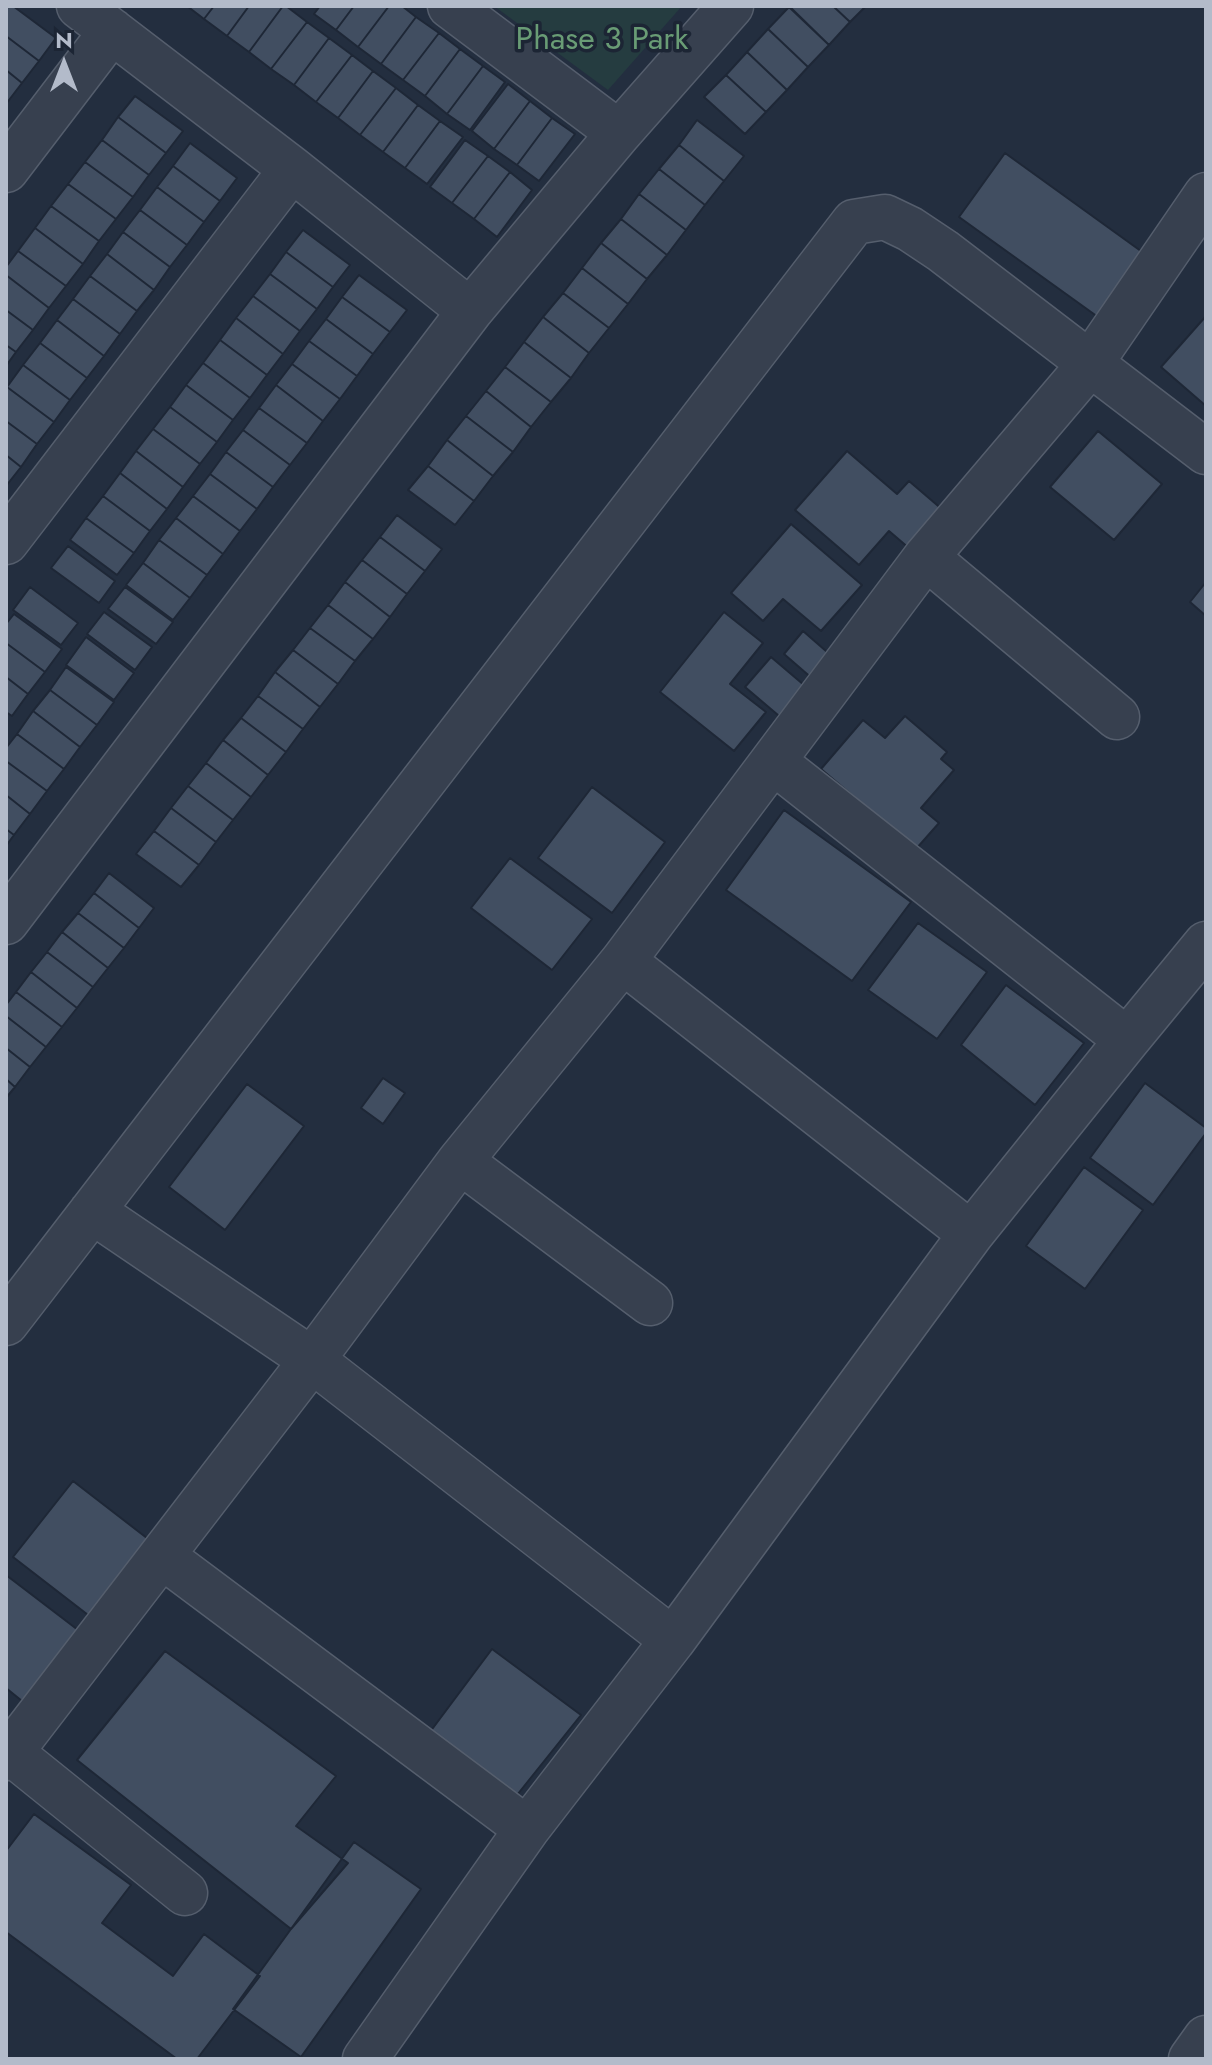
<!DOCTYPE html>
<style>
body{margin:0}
#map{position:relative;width:1212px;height:2065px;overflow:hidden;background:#232e3f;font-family:Jost,sans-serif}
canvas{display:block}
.frame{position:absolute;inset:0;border:8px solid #b3bbca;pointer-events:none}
.north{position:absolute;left:24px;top:24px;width:80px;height:80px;-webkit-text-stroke:6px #1c2534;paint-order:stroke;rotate:0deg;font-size:22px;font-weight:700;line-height:32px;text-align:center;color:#b3bbca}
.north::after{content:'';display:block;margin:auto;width:28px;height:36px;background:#b3bbca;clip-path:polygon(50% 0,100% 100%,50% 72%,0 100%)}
</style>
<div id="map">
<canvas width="1212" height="2065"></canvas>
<div class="frame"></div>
<div class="north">N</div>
</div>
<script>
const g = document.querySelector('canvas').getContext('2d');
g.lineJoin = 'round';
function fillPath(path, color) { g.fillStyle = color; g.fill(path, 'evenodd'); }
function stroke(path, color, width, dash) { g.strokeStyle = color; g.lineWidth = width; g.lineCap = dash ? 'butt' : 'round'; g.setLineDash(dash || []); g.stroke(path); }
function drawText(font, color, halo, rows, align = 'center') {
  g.font = font + ' Jost,sans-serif'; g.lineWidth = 7; g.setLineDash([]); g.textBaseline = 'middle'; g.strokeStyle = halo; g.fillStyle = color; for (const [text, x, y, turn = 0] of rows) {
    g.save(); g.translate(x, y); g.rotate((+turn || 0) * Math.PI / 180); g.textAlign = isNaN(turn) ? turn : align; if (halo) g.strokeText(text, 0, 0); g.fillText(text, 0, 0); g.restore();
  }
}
fillPath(new Path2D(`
 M494,6H682L608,90Z`), '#253c40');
const building = new Path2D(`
 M7,6H13L56,38L39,61L6,36Z
 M187,6H214L204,19Z
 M214,6H249L227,36L204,19Z
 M249,6H283L249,52L227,36Z
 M283,6H286L307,22L271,69L249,52Z
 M320,6H354L336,30L314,14Z
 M354,6H389L358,47L336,30Z
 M389,6H402L416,17L381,64L358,47Z
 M789,6H833L850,22L829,45Z
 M833,6H866L850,22Z
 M789,7L829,45L808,67L768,29Z
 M416,17L439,33L403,80L381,64Z
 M307,22L329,38L294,85L271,69Z
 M768,29L808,67L787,90L747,52Z
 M439,33L460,49L425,96L403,80Z
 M6,36L39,61L22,83L6,70Z
 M329,38L352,55L316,102L294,85Z
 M460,49L483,66L447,114L425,96Z
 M747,52L787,90L766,112L726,75Z
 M352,55L373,71L338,118L316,102Z
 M483,66L505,82L470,130L447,114Z
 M6,70L22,83L6,104Z
 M373,71L396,88L360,135L338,118Z
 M726,75L766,112L745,134L704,97Z
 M508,84L530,101L494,149L472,131Z
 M396,88L418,105L383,152L360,135Z
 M135,96L183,131L166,153L118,117Z
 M530,101L552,118L517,165L494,149Z
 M418,105L440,121L405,168L383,152Z
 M118,117L166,153L149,175L102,140Z
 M552,118L575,134L539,181L517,165Z
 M697,120L744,156L724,181L679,145Z
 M440,121L463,137L427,184L405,168Z
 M102,140L149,175L133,197L85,162Z
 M465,140L488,156L452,203L430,187Z
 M190,143L237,178L220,201L173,166Z
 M679,145L724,181L705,205L659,169Z
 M1005,153L1145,254L1098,317L959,217Z
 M488,156L510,172L474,219L452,203Z
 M85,162L133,197L116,219L68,184Z
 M173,166L220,201L204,222L157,187Z
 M659,169L705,205L686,230L639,194Z
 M510,172L532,190L497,237L474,219Z
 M68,184L116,219L99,241L51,206Z
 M157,187L204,222L187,245L140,210Z
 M639,194L686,230L667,255L621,219Z
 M51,206L99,241L83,264L35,228Z
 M140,210L187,245L170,267L123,232Z
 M621,219L667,255L647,279L601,243Z
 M35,228L83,264L66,286L18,251Z
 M303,230L350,265L333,287L286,252Z
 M123,232L170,267L154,290L107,254Z
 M601,243L647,279L628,304L582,268Z
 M18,251L66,286L49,308L6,275V267Z
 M286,252L333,287L317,309L270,274Z
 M107,254L154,290L137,311L90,276Z
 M582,268L628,304L609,328L563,293Z
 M270,274L317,309L300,331L253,296Z
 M6,275L49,308L33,330L6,310Z
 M359,275L407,310L390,332L342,297Z
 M90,276L137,311L120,334L73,299Z
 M563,293L609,328L589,353L543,317Z
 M253,296L300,331L283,354L236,318Z
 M342,297L390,332L373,354L326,319Z
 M73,299L120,334L104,356L57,320Z
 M6,310L33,330L16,352L6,345Z
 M1206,316V406L1161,367Z
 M543,317L589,353L571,378L524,342Z
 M236,318L283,354L267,375L220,340Z
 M326,319L373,354L357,376L309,341Z
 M57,320L104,356L87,378L40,343Z
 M220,340L267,375L250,398L203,363Z
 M309,341L357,376L340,399L292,364Z
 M524,342L571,378L551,402L505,367Z
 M40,343L87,378L70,400L23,365Z
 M6,345L16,352L6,366Z
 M203,363L250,398L233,420L186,385Z
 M292,364L340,399L323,421L276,385Z
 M23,365L70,400L54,422L7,387Z
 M505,367L551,402L531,427L486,391Z
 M186,385L233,420L217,442L170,407Z
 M276,385L323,421L307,443L259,408Z
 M7,387L54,422L37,444L6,421Z
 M486,391L531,427L513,452L466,416Z
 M170,407L217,442L200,464L153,429Z
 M259,408L307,443L290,465L243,430Z
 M466,416L513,452L493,476L447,440Z
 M6,421L37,444L21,467L6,455Z
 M153,429L200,464L183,487L136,451Z
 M243,430L290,465L273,487L226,452Z
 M1098,431L1162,484L1114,540L1050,487Z
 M447,440L493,476L474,501L428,466Z
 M136,451L183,487L167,509L120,473Z
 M847,451L897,494L909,481L944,511L910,549L889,531L859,565L795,510Z
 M226,452L273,487L257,509L210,474Z
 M6,455L21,467L6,486Z
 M428,466L474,501L455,525L408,490Z
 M120,473L167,509L150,531L103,496Z
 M210,474L257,509L240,531L193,496Z
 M103,496L150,531L134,553L86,518Z
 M193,496L240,531L223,554L176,518Z
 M397,515L442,549L425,571L380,537Z
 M86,518L134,553L117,575L70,540Z
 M176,518L223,554L207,575L159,540Z
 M791,524L862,585L821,631L783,599L763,621L731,593Z
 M380,537L425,571L407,594L362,560Z
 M159,540L207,575L190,598L143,563Z
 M68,546L115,581L99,603L51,568Z
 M362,560L407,594L390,617L345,582Z
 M143,563L190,598L173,620L126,585Z
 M345,582L390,617L373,639L328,605Z
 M1206,582V616L1190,602Z
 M30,587L78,623L61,645L13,610Z
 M125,587L173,622L156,644L108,609Z
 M328,605L373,639L355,661L310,628Z
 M104,612L152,647L135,670L87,634Z
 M724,612L763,643L730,684L766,712L734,751L660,692Z
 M14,614L62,649L45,672L6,643V624Z
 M310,628L355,661L338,684L293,650Z
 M803,631L834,658L814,680L784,654Z
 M86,637L134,673L114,700L66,665Z
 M6,643L45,672L28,694L6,677Z
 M293,650L338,684L320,707L275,672Z
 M771,657L811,691L785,721L745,687Z
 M66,667L114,702L97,725L50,690Z
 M275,672L320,707L303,729L258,696Z
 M6,677L28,694L12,716L6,712Z
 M50,690L97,725L80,747L33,711Z
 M258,696L303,729L286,752L241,718Z
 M33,711L80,747L64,769L17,734Z
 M905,716L947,752L941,759L954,770L921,808L939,823L916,849L821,769L863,720L885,738Z
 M241,718L286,752L268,775L223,740Z
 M17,734L64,769L47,791L6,761V748Z
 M223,740L268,775L251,797L206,763Z
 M6,761L47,791L30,814L6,795Z
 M206,763L251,797L233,820L188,786Z
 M188,786L233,820L216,842L171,808Z
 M592,787L665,842L612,913L538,858Z
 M6,795L30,814L14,835L6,829Z
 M171,808L216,842L199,865L154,831Z
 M784,810L911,902L852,981L726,890Z
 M6,829L14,835L6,846Z
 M154,831L199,865L181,887L136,854Z
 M510,858L592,919L552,970L471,908Z
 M109,873L154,908L139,928L94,893Z
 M94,893L139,928L124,948L78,913Z
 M78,913L124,948L108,968L62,932Z
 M918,923L987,972L937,1039L868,990Z
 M62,932L108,968L93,987L47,952Z
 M47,952L93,987L77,1008L31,972Z
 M31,972L77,1008L62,1027L16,992Z
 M1006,985L1084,1043L1035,1105L961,1045Z
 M16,992L62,1027L46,1047L6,1016V1005Z
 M6,1016L46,1047L30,1067L6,1048Z
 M6,1048L30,1067L15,1087L6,1079Z
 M383,1078L405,1093L383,1124L361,1108Z
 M6,1079L15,1087L6,1098Z
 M1145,1083L1206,1128V1133L1153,1205L1090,1158Z
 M247,1084L304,1126L225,1230L169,1187Z
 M1084,1167L1143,1210L1085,1289L1026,1246Z
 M73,1481L152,1542L92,1618L13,1557Z
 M6,1575L78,1630L22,1701L6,1688Z
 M492,1649L581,1715L513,1800L427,1736Z
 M165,1651L336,1776L296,1826L348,1863L291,1929L77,1760Z
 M34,1814L131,1885L102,1923L173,1976L204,1934L260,1976L197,2059H177L6,1932V1851Z
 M354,1842L421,1889L301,2057L233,2009Z`);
fillPath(building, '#414e61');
stroke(building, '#1e2736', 2);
const minor = new Path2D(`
 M79,6L292,169L470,311
 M450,6L619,133
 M6,170L112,31
 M6,542L292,169
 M926,557L1117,717
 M774,762L1127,1040
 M6,922L470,311L619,133L731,6
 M623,961L971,1234
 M460,1161L650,1303
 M92,1211L312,1360L673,1640
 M6,1323L854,222L885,217L910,229L943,251L1206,452
 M162,1556L527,1829
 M10,1752L185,1893
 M6,1758L312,1360L460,1161L623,961L926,557L1090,364L1206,195
 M365,2059L527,1829L673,1640L971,1234L1127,1040L1206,944
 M1191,2059L1206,2038`);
stroke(minor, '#555e6d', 47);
stroke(minor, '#37404f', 44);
drawText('32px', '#699c75', '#1c2534', [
 ["Phase 3 Park",602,41]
]);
</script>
